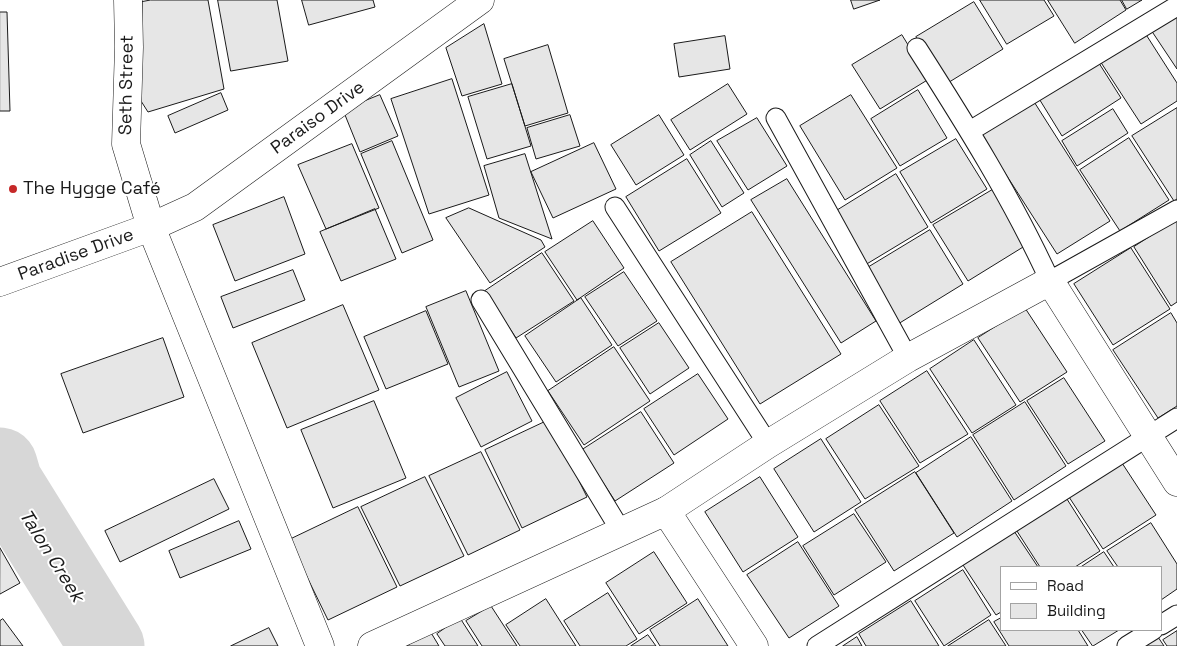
<!DOCTYPE html>
<meta charset="utf-8">
<style>
body{margin:0}
#map{position:relative;width:1177px;height:646px;overflow:hidden;background:#fff;font-family:"Space Grotesk",sans-serif}
canvas{display:block}
.legend{position:absolute;left:1000px;top:566px;width:162px;height:65px;box-sizing:border-box;background:#fff;border:1px solid #a3a3a3;margin:0;padding:6px 9px;list-style:none;font-size:15px;color:#1a1a1a}
.legend li{display:flex;align-items:center;gap:10px;height:25px}
.legend b{width:25px;border:1px solid #a3a3a3}
</style>
<div id="map">
<canvas width="1177" height="646"></canvas>
<ul class="legend">
<li><b style="height:6px;background:#fff"></b>Road</li>
<li><b style="height:14px;background:#e6e6e6"></b>Building</li>
</ul>
</div>
<script>
const g = document.querySelector('canvas').getContext('2d');
g.lineJoin = 'round';
function stroke(path, color, width, dash) { g.strokeStyle = color; g.lineWidth = width; g.lineCap = dash ? 'butt' : 'round'; g.setLineDash(dash || []); g.stroke(path); }
function fillPath(path, color) { g.fillStyle = color; g.fill(path, 'evenodd'); }
function drawText(font, color, halo, rows, align = 'center') {
  g.font = font + ' "Space Grotesk",sans-serif'; g.lineWidth = 4; g.setLineDash([]); g.textBaseline = 'middle'; g.strokeStyle = halo; g.fillStyle = color; for (const [text, x, y, turn = 0] of rows) {
    g.save(); g.translate(x, y); g.rotate((+turn || 0) * Math.PI / 180); g.textAlign = isNaN(turn) ? turn : align; if (halo) g.strokeText(text, 0, 0); g.fillText(text, 0, 0); g.restore();
  }
}
stroke(new Path2D(`
 M0,465L5,482L107,646`), '#d7d7d7', 75);
const building = new Path2D(`
 M151,0H208L224,89L148,112L141,101L142,2Z
 M218,0H277L288,61L231,71Z
 M302,0H373L375,7L309,25Z
 M851,0H880L854,9Z
 M980,0H1044L1054,16L1007,44Z
 M1048,0H1120L1126,10L1075,43Z
 M1122,0H1142L1127,9Z
 M974,2L1003,49L946,84L916,37Z
 M0,12H7L10,111H0Z
 M1177,13V69L1151,30Z
 M484,24L502,84L462,96L446,48Z
 M1145,33L1177,83V101L1141,124L1100,61Z
 M902,35L929,79L880,109L852,65Z
 M725,36L730,69L679,77L674,44Z
 M548,45L568,113L525,126L504,59Z
 M1097,60L1121,98L1062,136L1038,97Z
 M452,79L489,195L429,214L391,99Z
 M512,84L531,146L487,159L468,97Z
 M728,84L747,114L690,150L671,120Z
 M918,90L947,138L900,166L871,119Z
 M221,93L228,110L175,133L168,116Z
 M380,95L398,136L360,152L343,110Z
 M851,95L897,168L845,200L800,126Z
 M1031,97L1110,221L1057,254L978,131Z
 M1177,108V199L1174,201L1132,136Z
 M1113,109L1128,133L1077,166L1062,141Z
 M570,115L580,146L536,159L527,128Z
 M659,115L684,155L636,185L611,145Z
 M757,118L787,166L748,190L717,141Z
 M1129,138L1169,200L1120,231L1080,170Z
 M956,139L987,189L931,223L900,172Z
 M392,141L433,240L402,253L361,154Z
 M711,141L744,193L722,207L690,155Z
 M594,143L616,189L553,218L531,172Z
 M352,144L379,208L326,229L298,165Z
 M525,154L552,239L499,218L484,166Z
 M687,159L721,213L659,251L626,197Z
 M896,174L928,227L865,265L833,213Z
 M787,179L876,321L841,343L751,200Z
 M994,189L1028,244L968,281L933,225Z
 M284,197L305,254L235,281L213,225Z
 M469,208L541,240L545,247L490,283L446,218Z
 M375,209L396,259L341,281L320,232Z
 M752,212L841,354L760,404L671,262Z
 M1177,219V302L1171,306L1134,247Z
 M593,221L624,268L577,300L545,252Z
 M930,230L963,284L898,324L864,270Z
 M1131,248L1170,309L1113,345L1074,284Z
 M542,253L574,301L516,338L485,291Z
 M293,270L305,300L233,328L221,297Z
 M624,272L657,321L618,346L585,297Z
 M466,291L499,371L459,387L426,307Z
 M581,298L612,345L556,382L525,336Z
 M343,305L379,390L287,428L252,343Z
 M1025,308L1067,372L1020,402L978,338Z
 M426,311L448,364L386,389L364,337Z
 M1171,313L1177,323V406L1158,418L1113,350Z
 M659,323L689,368L650,394L620,348Z
 M163,338L184,397L83,433L61,374Z
 M974,340L1016,405L972,433L930,369Z
 M614,347L650,401L584,445L548,391Z
 M927,371L968,434L920,463L880,401Z
 M507,372L532,421L481,447L456,398Z
 M698,374L728,419L674,455L644,409Z
 M1064,378L1105,441L1068,464L1027,401Z
 M374,401L406,478L333,508L301,430Z
 M1025,402L1066,466L1014,500L973,435Z
 M879,405L919,466L865,499L826,439Z
 M641,412L674,463L615,501L582,450Z
 M549,420L587,497L522,528L485,450Z
 M971,437L1012,501L957,537L916,473Z
 M821,439L861,502L814,532L774,469Z
 M481,452L520,530L468,555L429,476Z
 M1122,463L1156,515L1103,549L1069,497Z
 M915,472L954,533L894,571L855,510Z
 M425,477L464,556L400,586L361,507Z
 M760,477L798,537L743,572L705,512Z
 M214,479L229,509L120,562L105,531Z
 M1065,496L1100,551L1075,567H1040L1015,528Z
 M358,507L397,587L328,620L289,540Z
 M854,514L886,562L834,595L803,546Z
 M239,521L251,549L180,578L169,551Z
 M1151,523L1177,564V589L1161,600V567H1118L1107,551Z
 M1014,531L1038,567H1001V612L996,615L963,565Z
 M798,542L839,606L789,638L747,575Z
 M0,548L20,583L0,594Z
 M654,552L687,603L639,634L606,583Z
 M1104,552L1114,567H1081Z
 M963,570L991,615L944,646L915,601Z
 M608,593L637,639L626,646H580L564,621Z
 M546,599L576,646H520L506,625Z
 M698,599L728,646H660L650,630Z
 M911,601L939,646H866L859,634Z
 M491,606L517,646H482L466,621Z
 M460,618L478,646H445L437,634Z
 M1001,618V630H1078L1088,646H1009L994,622Z
 M3,619L23,646H0V621Z
 M989,620L1006,646H948Z
 M269,628L278,646H231Z
 M1082,630H1119L1093,646Z
 M430,631L439,646H407Z
 M1177,631V646H1167L1163,640Z
 M1156,634L1164,646H1138Z
 M648,635L656,646H631Z
 M857,637L862,646H843Z`);
fillPath(building, '#e6e6e6');
stroke(building, '#1a1a1a', 1);
const lane = new Path2D(`
 M917,48C965,123 1013,200 1050,281L1177,210
 M776,118L908,358
 M970,131L1177,6
 M615,207L768,444
 M481,300L621,531
 M1161,625L1177,615
 M817,646L1177,418
 M1127,646L1153,630`);
const street = new Path2D(`
 M0,282L151,227L195,207L480,0
 M666,511L768,444L908,358L1050,281L1177,482`);
const secondary = new Path2D(`
 M128,0L129,47L126,144L151,227L320,646
 M372,646L666,511L754,646`);
stroke(lane, '#1a1a1a', 21);
stroke(street, '#1a1a1a', 29);
stroke(secondary, '#1a1a1a', 29);
stroke(lane, '#fff', 19);
stroke(street, '#fff', 28);
stroke(secondary, '#fff', 28);
for (const [x, y, r, color] of [
 [13,189,5,"#c62828"]
]) { const dot = new Path2D(); dot.arc(x, y, r, 0, 2 * Math.PI); g.fillStyle = color; g.fill(dot); stroke(dot, '#fff', 2); }
drawText('18px', '#1a1a1a', '#fff', [
 ["Seth Street",127,85,-89],
 ["Paraiso Drive",318,118,-36],
 ["Paradise Drive",76,255,-20]
]);
drawText('18px', '#1a1a1a', '#fff', [
 ["The Hygge Café",23,189]
], 'left');
drawText('italic 19px', '#1a1a1a', '#fff', [
 ["Talon Creek",51,556,58]
]);
</script>
